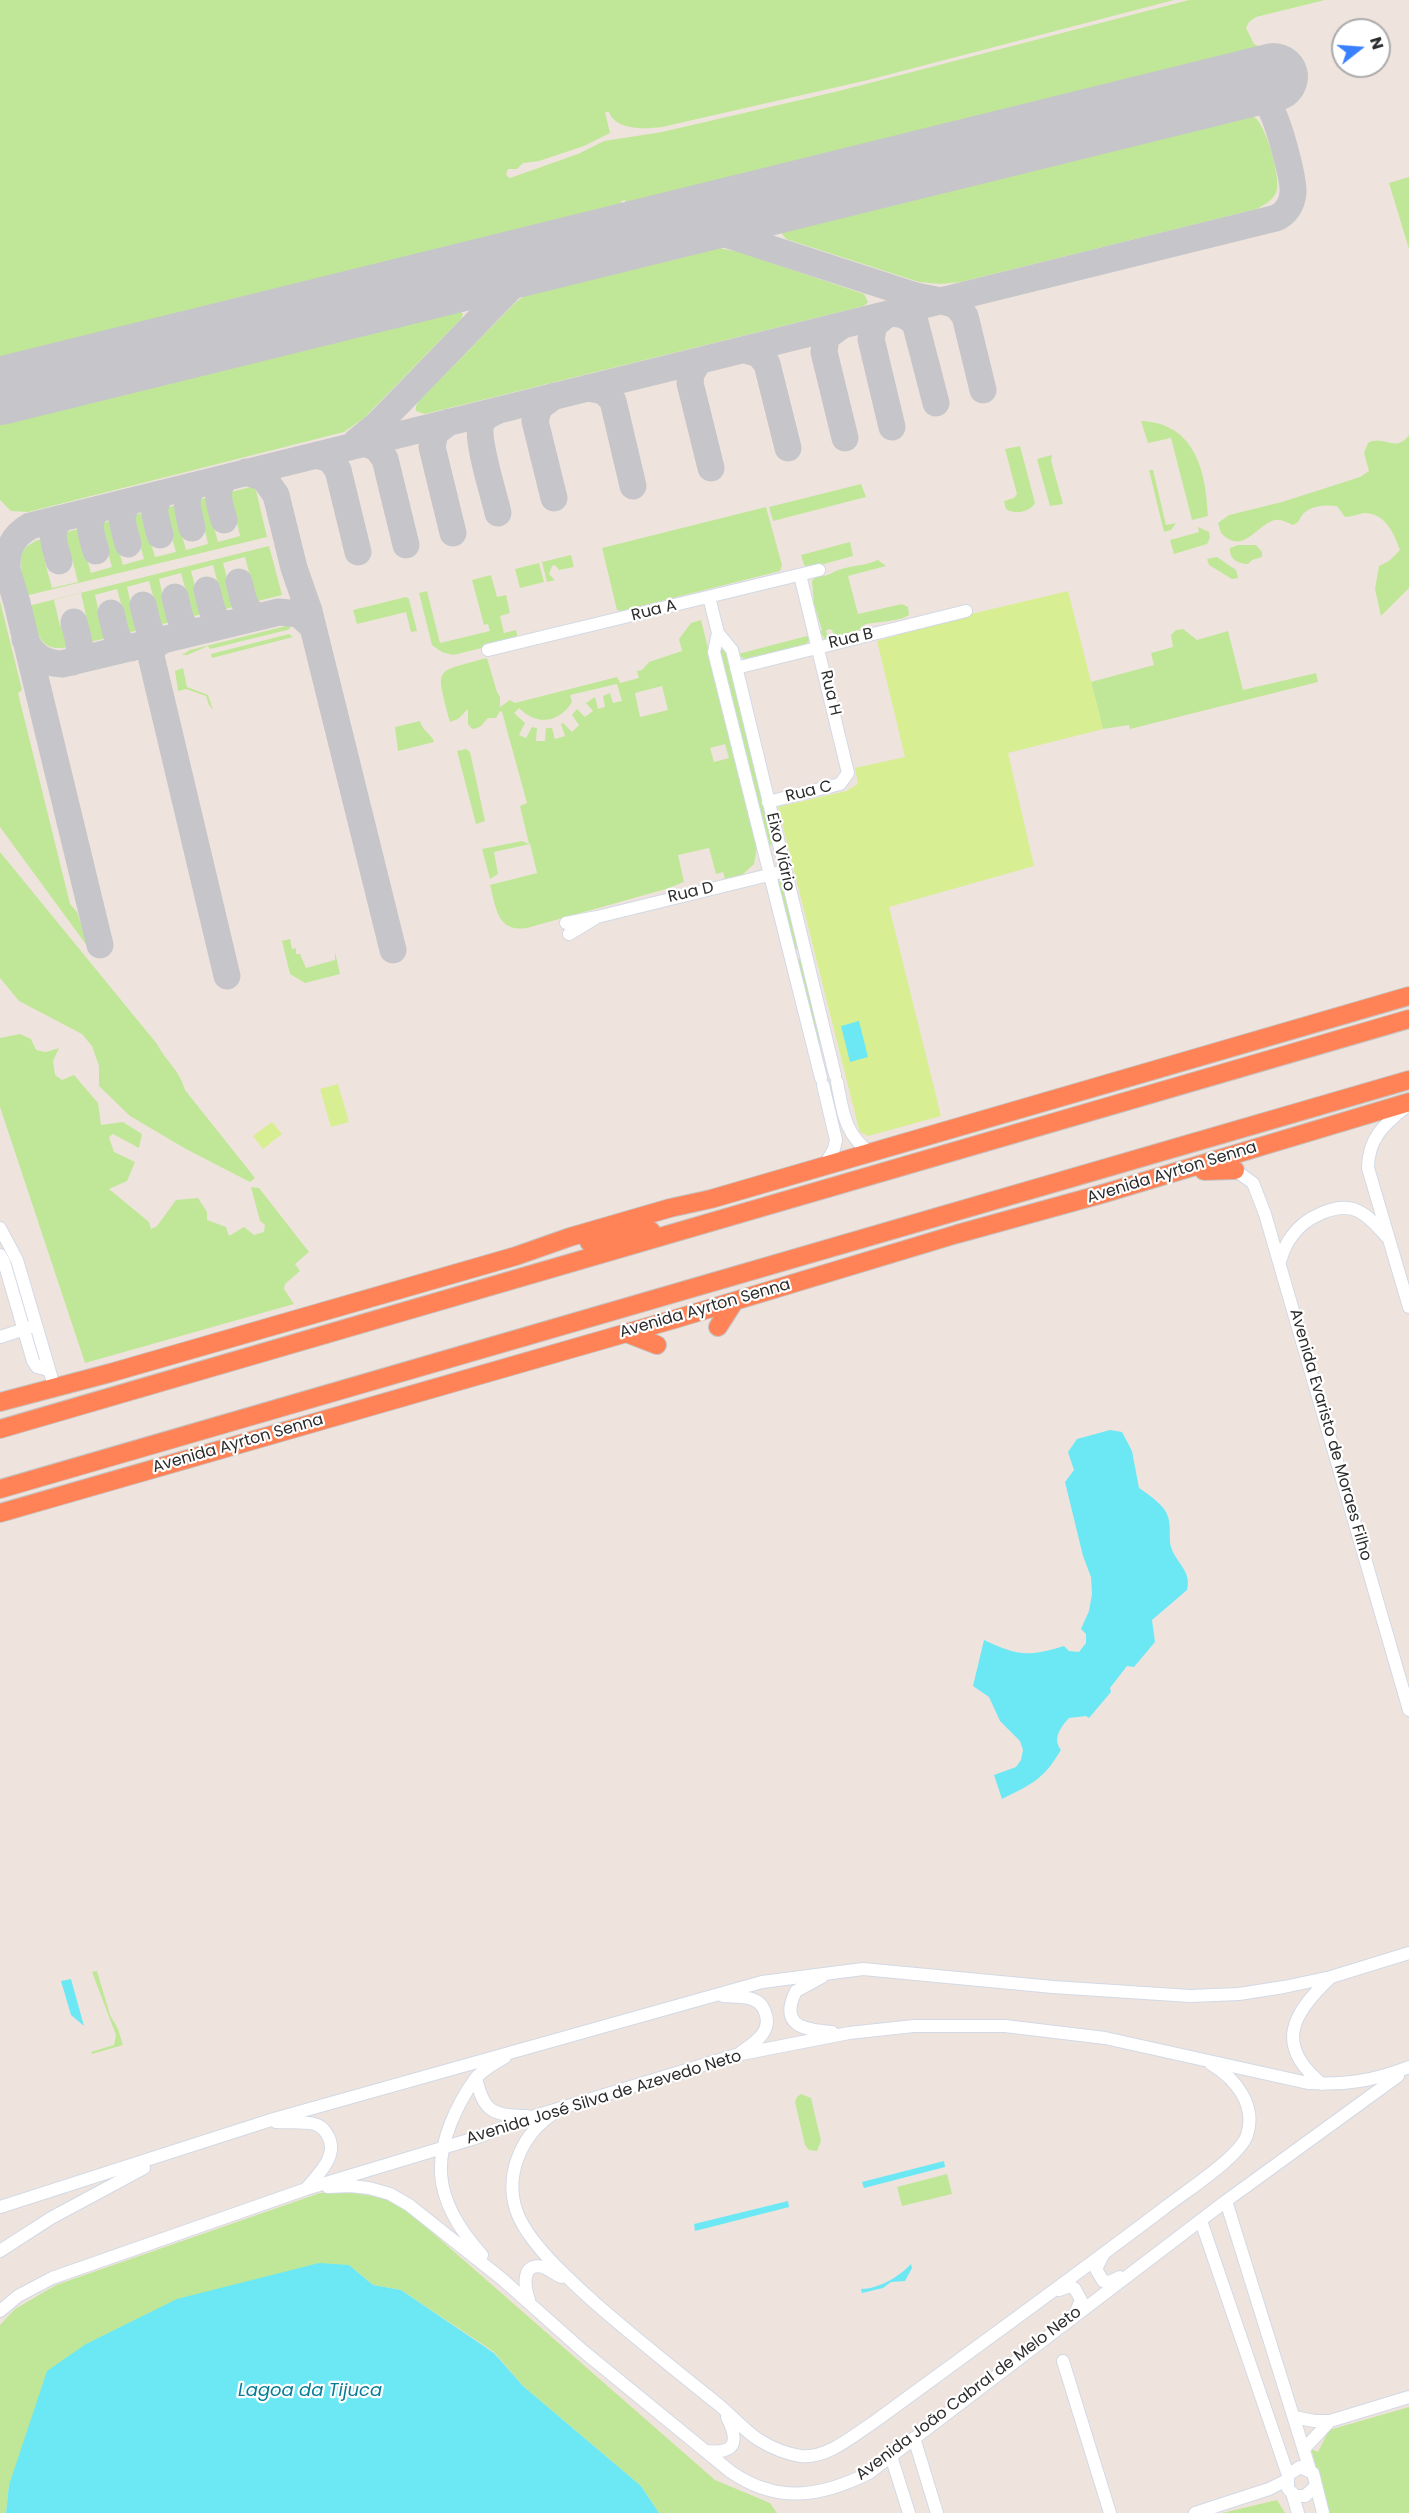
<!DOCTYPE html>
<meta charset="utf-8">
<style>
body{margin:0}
#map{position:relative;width:1409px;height:2513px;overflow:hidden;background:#eee4dd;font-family:Poppins,sans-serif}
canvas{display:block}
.north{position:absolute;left:1331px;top:18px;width:60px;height:60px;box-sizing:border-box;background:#fff;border:2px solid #ababab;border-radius:50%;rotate:73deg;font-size:16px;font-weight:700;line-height:24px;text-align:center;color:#2c2c2c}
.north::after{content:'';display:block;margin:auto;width:21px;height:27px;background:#3980ff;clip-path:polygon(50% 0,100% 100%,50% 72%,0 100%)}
</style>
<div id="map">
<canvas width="1409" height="2513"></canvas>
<div class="north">N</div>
</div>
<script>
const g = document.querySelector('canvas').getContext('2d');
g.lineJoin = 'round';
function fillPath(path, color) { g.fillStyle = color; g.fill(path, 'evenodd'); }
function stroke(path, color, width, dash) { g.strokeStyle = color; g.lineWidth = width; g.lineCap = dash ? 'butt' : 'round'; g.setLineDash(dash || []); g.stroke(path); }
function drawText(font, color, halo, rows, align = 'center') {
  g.font = font + ' Poppins,sans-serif'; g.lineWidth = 4.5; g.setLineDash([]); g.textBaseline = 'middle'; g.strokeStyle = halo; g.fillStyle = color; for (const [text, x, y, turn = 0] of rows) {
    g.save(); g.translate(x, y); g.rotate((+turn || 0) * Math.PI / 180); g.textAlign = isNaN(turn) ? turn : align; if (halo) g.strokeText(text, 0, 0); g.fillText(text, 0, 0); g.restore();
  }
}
fillPath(new Path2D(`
 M0,0H1174L868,80L662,127C645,129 616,131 609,112H605L610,133L584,146L539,161L523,163L517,169H508L506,175L510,178L578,154L604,141L662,132L839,91L1189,0H1325L1256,17L1249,22L1246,28L1254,44L1267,50L635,206L627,208L625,200L621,201L622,209L599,216L0,364Z
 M1240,114C1244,115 1251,115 1254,117C1266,124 1280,176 1277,189C1275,200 1265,204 1257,209L961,282L940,284L919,282L786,239L782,234L783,228L788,225Z
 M1409,177V249L1389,183Z
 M714,247L739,252L864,294L868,302L864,306L425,414L416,411V406L419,401L516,302C550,277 596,272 636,263C661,257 688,248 714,247Z
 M458,308L463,314L461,319L364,418L344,432L28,512L11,511L0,500V421L2,419Z
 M1141,421C1195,423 1206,471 1208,516L1192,520L1171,438L1148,443Z
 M1409,435V588L1381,616L1375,589L1379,566L1389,561L1400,550C1394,534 1386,513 1364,513C1358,514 1351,517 1345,517L1337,506C1326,505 1312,505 1303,514C1299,519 1300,522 1293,525C1287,523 1282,519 1275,520C1256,525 1243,556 1221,533L1218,523L1229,515L1282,502L1360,477L1369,471L1364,453L1368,443C1384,434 1395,454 1409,435Z
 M1020,446L1035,503C1030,512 1015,515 1006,509L1004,501L1014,498L1017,494L1005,449Z
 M1052,455L1051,460L1063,504L1050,506L1037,459Z
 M1149,470H1153L1166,525L1176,523L1171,530L1164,532Z
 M861,484L866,497L773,521L769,507Z
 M255,486L267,537L29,595L27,594C20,564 11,547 47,537L53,560L45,562L52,588L78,582L71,555L65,557L59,534L86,527L91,550L85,552L91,573L112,567L106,546L100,547L95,525L118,519L123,542L117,544L123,565L144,559L138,538L132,540L126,517L150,511L155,534L149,536L155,557L176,552L170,531L165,532L159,509L182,504L187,526L180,528L186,550L208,544L203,522L196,523L191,501L214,496L219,518L212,520L218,542L240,536L235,514L228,516L223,494Z
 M766,507L782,565L780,571L621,611L617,610L602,548Z
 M1198,527L1209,532L1210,538L1207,544L1174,554L1170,540L1199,532Z
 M850,542L853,556L809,568L804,565L801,555Z
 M1238,545H1256L1262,552V557L1252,560L1248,564C1238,564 1229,559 1230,548Z
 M269,546L282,595L250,603L244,582L251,580L245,557L223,563L229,585L235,584L241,605L218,611L212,590L219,588L213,565L191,571L197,593L203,592L208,613L185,618L180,597L187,595L181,573L159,579L164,601L171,600L176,621L153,626L148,605L155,603L149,581L127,587L132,609L139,608L145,629L121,634L116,613L123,611L117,589L95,595L100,617L107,616L112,637L85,643L80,622L87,620L81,593L54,600L60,626L68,625L73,646C39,655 37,634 30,606L32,605Z
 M571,555L574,567L559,570L555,565L552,566L549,574L555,580L547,582L542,562Z
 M1217,557L1236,570L1238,578L1232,579L1209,565L1207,559Z
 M878,560L886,566L848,576L858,614L902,604L908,607L909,615C901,621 877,622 866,624C861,626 859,631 855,634C850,638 842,639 836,640L832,630L829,629L826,631L828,638L825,639L819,631L822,630L814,604L812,581C818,574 823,577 830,574C845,565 862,567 878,560Z
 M539,563L544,582L520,588L515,569Z
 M491,575L497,597L506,595L510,613L500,616L504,633L516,630L518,639L453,655L442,652L432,645L419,593L427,591L440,643L490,631L488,624L484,625L472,580Z
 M406,597L409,599L417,631L411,632L406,612L357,624L353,610Z
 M0,601L22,690L18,693L19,697L70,904L77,912L83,930L94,945L93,954L0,827Z
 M701,620L757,847L754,864L742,875L725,879L723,872L716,874L709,848L678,855L684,882L666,889L527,928C497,933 496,907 490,885L537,873L530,844L494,852L498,874L490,879L482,849L522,841L529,844L520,806L527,803L502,712L500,711L496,718H488C482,724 482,728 472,729L468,724V709L458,719L450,722C436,666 432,673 487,658L497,692L500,697V707L510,700L515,703L617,677L620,683L639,678L637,671L642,670L649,662L682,651L679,639L691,623ZM617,684L622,701L613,703L610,693L603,696L605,707L598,709L595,697L586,703L593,711L585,717L577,709L572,715L579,725L572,732L563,723L561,724L565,736L555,739L552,728H546L545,741H536L537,728L532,727L526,738L519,735L525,723L514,713L519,708C537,726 559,723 572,702L570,695ZM662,686L668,710L640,717L635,693ZM725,744L729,758L714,762L710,748Z
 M290,625V629L287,630L210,649L208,646L187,655H182L190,650Z
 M1183,629L1197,640L1228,631L1243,690L1316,673L1318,682L1130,729L1129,725L1103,729L1091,682L1154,665L1151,653L1173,647L1171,635L1176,630Z
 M289,634L293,637L212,658L211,654Z
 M811,635L809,641L805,645L744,659L738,654Z
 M722,646L725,648L773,842L770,846L719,649Z
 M183,668L187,687L208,695L213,710L209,705L206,696L186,689L178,691L175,671Z
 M420,721C422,731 432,734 434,742L398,751L395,727Z
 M466,749L470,752L485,821L476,824L457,751Z
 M0,852L157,1044C167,1063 179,1069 185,1090L255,1178L250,1182L186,1149L130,1116L99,1086V1066L92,1046L82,1034L19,1001L0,978Z
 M780,881L782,883L798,948L795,950L777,882Z
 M290,939L292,949L296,948V954H300L306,968L335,960V952L340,974L305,983L290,974L282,941Z
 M799,959H801L820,1043H818L797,960Z
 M20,1034L31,1039L36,1050L46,1052L59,1048L53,1061L55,1075L62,1080L74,1075L98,1103L101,1125L123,1122L142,1134L139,1148L113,1134L109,1137L114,1152L135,1162L127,1181L109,1189L149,1222L151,1229L157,1226L176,1200L198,1198L207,1212V1220L226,1227L229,1236L244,1227L254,1235L264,1232L265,1225L260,1221L251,1187L259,1188L309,1252L295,1264L300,1271L285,1284L284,1289L294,1304L85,1363L0,1107V1038Z
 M97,1971L110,2015L118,2029L123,2045L92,2054L91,2052L114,2045L116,2035L92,1972Z
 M801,2094L811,2098L821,2141L817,2151L809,2150L805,2145L795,2102L797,2097Z
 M947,2174L952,2194L902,2206L897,2187Z
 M320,2193H354L395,2200L715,2480L770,2503L777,2513H659L641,2486L523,2386L494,2352L401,2290L373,2285L349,2265L9,2485L6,2513H0V2325L15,2309L56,2285Z
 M1409,2407V2513H1329L1311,2449L1318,2452L1329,2430Z
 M1277,2500L1285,2513H1222Z`), '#c0e797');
fillPath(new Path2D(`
 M1068,591L1103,729L1008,753L1034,866L889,907L941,1116L868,1136L860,1132L859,1129L778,807L846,791L858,784L855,768L905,757L877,641L967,615Z
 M338,1084L349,1122L331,1127L320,1089Z
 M272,1122L282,1134L263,1149L253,1136Z`), '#d7ee93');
fillPath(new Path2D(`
 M859,1021L868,1057L850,1062L841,1026Z
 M1110,1430L1122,1432L1132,1451L1139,1488C1148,1494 1158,1501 1164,1509C1173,1521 1168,1535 1171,1547C1176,1563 1192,1571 1187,1590L1152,1620L1155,1642L1134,1667L1127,1666L1110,1688L1111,1692L1089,1718L1086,1716L1069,1718C1061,1727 1052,1738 1061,1750C1043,1780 1032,1784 1002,1799L994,1775L1016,1767L1021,1760L1023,1750L1020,1741L1000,1721L989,1697L973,1686L984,1640C1019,1656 1027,1657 1064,1646L1069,1651L1079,1652L1086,1643V1634L1081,1629L1089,1611L1092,1594L1091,1577L1083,1556L1065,1482L1074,1470L1068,1452L1077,1439Z
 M71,1979L84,2026L71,2015L61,1981Z
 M944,2161L945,2167L864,2188L862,2182Z
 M788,2201L789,2207L695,2231L694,2224Z
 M319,2263L349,2265L373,2285L401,2290L494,2353L523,2386L641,2486L659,2513H6L9,2485L47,2371L86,2344L177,2299Z
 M911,2264L912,2268L905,2281L891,2282L883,2288L862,2293L861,2289C879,2289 900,2276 911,2264Z`), '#6ce8f4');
stroke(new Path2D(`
 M667,227L681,225L719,232L916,296L936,300
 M764,246L753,235C747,213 761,206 780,199
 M437,284L463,279L480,284L488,298L484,314
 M943,301L956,305L965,316L983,390
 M892,313L904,315L915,322L936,403
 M886,315L874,325L871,339L892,427
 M841,326L826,337L824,352L845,438
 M746,350L759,354L767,364L788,448
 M698,362L691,374L690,383L711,468
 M588,388L604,391L613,401L633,486
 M554,396L539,407L535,421L554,498
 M449,422L435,433L432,447L453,533
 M356,442L378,424L513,285L549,256
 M364,443L377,448L385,459L406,545
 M317,455L330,459L338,470L358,552
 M246,472L264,478L276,495L294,568L309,611L393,950
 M498,513C494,495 476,439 481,424C484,416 491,413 499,410
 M224,520C220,504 212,489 228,477
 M192,528C189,512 181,496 196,485
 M160,535C157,520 148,504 164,493
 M128,544C124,527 116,513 131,501
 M96,551C92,536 84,519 99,509
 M2,553L17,603L100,945
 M59,561C55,545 47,530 62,518
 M7,569C6,549 13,536 30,526L1276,218C1286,214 1292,204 1293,193C1294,179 1277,114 1268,105C1260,95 1247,91 1236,87
 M239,582C243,595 243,613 259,616
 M207,590C211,603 211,622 227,624
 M175,597C179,611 179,629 195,632
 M143,605C147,619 147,638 164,640
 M111,613C115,627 115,645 131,648
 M25,639C32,656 45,663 62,664L279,612L299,614L313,627
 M164,640L154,645L151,656L227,976
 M73,662C85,652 77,636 74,622`), '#c6c6ca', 27);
stroke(new Path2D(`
 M0,391L1274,77`), '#c6c6ca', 68);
const minor = new Path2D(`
 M709,597L718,633L732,650L835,1075
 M718,633L714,652L821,1078
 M488,650L819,570
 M736,668L966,611
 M768,802L840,784L848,773L800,575
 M566,923L597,917L785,871
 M569,934L594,919
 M837,1082C843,1112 844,1133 870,1153
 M823,1085L836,1140L834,1149L825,1165
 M1406,1107C1384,1124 1368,1139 1368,1168L1409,1307
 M1235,1170L1253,1183L1265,1214L1409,1710
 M0,1228L17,1260L54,1386
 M0,1255L4,1262L33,1361L37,1367L49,1370
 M1280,1261C1283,1252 1286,1243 1292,1236C1304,1218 1338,1201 1358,1211C1369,1216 1378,1227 1386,1236
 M0,1337L31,1327
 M822,1977L796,1991C778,2027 806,2030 832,2032
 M723,1996C732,1997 743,1996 752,1999C758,2001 763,2006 765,2012C773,2032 754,2043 740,2053
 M476,2078C484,2113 493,2115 527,2116
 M1322,2084C1274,2045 1292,2014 1330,1978
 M551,2115C520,2137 503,2178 518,2215C531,2246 570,2280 595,2303C634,2337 674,2369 714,2401C730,2413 743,2430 759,2440C772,2448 787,2454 801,2456C827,2459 854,2435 874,2422C971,2351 1068,2281 1163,2209C1183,2193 1240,2157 1247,2135C1257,2105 1235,2078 1211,2064
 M276,2122C288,2123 303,2121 314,2124C320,2125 325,2130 328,2136C339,2156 318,2174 306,2189
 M328,2187L350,2186L369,2188L390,2194L409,2205L502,2279L583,2351L731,2472C778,2504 820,2497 869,2473L1226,2201L1398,2076
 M1226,2201L1310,2470
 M0,2207L274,2119L762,1982L863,1969L1053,1987L1190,1996L1239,1994L1284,1987L1331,1977L1409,1953
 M1201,2221L1288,2475
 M0,2251L51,2218L144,2168
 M482,2255C462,2233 443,2204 441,2174C439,2142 457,2104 475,2079C482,2070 495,2063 505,2057
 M1103,2255L1096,2269L1103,2281L1109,2282L1120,2277
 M1059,2290L1070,2286L1075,2289L1081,2300L1075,2314
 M529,2300C525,2288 520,2262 543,2267C548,2269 555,2274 561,2277
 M0,2311L18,2296L52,2278L306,2189L472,2139L535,2116L736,2055L849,2033L914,2026H1005L1105,2038L1308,2083C1347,2085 1372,2081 1409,2067
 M1063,2361L1110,2513
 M1294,2417L1314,2421H1330L1304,2449
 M1330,2421L1409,2397
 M914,2438L937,2513
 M705,2451C735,2454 740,2443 727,2417
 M891,2456L909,2513
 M1315,2487L1305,2496H1296L1288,2489V2475L1300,2467L1313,2473L1323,2513
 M1292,2493L1298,2513
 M1195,2513L1269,2489L1287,2480`);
const highway = new Path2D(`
 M1204,1171L1235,1170
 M589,1242L651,1231
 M718,1327L734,1302
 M626,1333L657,1345
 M0,1402L110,1373L516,1256L570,1237L670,1208L711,1199L1409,996
 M0,1429L1409,1019
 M0,1489L1409,1080
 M0,1513L675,1319L957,1234L1102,1194L1409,1102`);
stroke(minor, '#d2d9e5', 14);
stroke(highway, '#c4c4c4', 20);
stroke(minor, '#fff', 12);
stroke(highway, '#ff8357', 18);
drawText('16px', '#2c2c2c', '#fff', [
 ["Rua A",654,611,-14],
 ["Rua B",851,639,-13],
 ["Rua H",830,693,77],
 ["Rua C",809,792,-14],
 ["Eixo Viário",780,852,77],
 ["Rua D",691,893,-13],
 ["Avenida Ayrton Senna",1172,1173,-17],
 ["Avenida Ayrton Senna",705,1309,-16],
 ["Avenida Evaristo de Moraes Filho",1330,1435,74],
 ["Avenida Ayrton Senna",238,1444,-16],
 ["Avenida José Silva de Azevedo Neto",604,2098,-17],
 ["Avenida João Cabral de Melo Neto",969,2394,-37]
]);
drawText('italic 18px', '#087d95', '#fff', [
 ["Lagoa da Tijuca",310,2391]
]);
</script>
